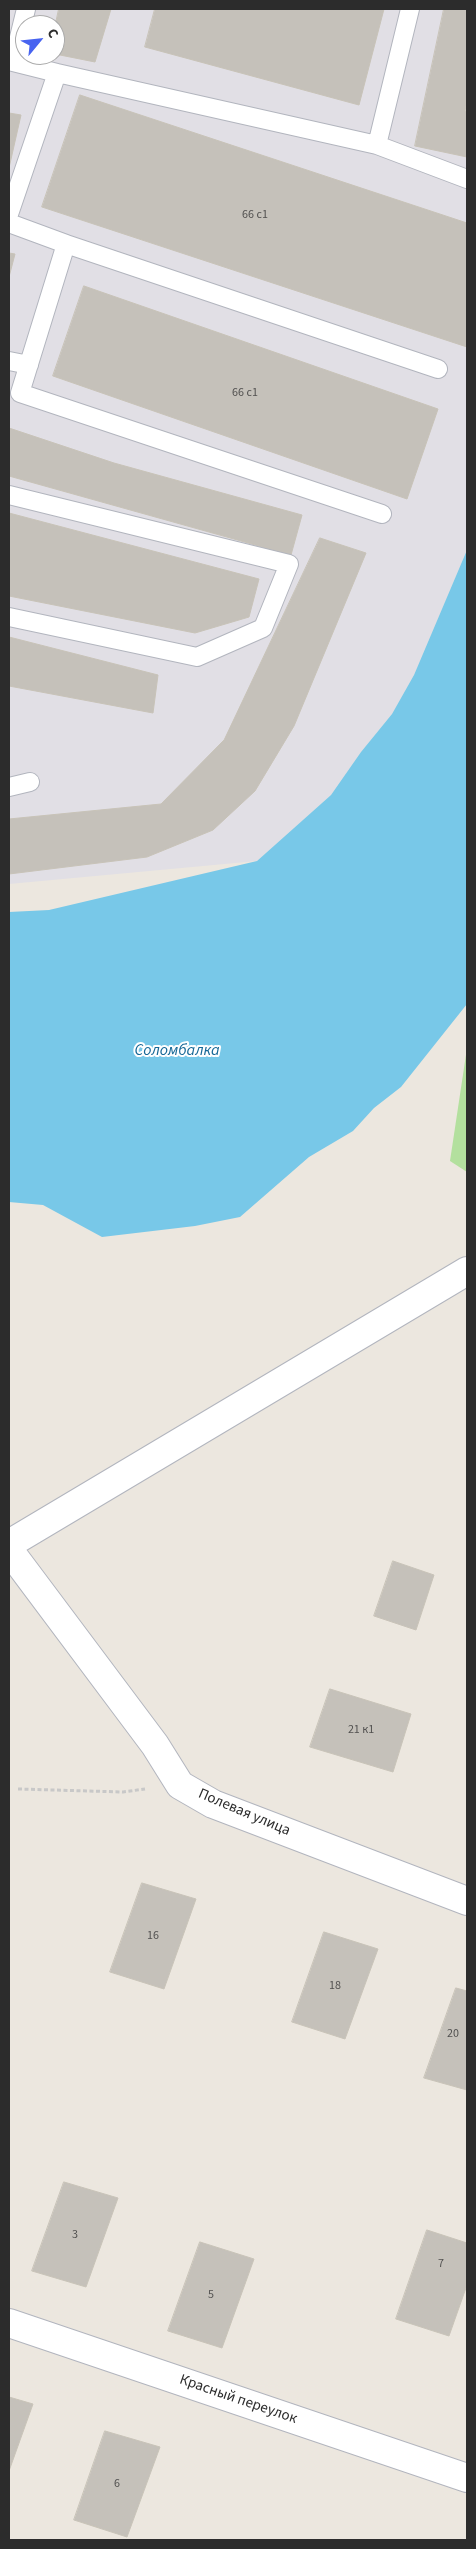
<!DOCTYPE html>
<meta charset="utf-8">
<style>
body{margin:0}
#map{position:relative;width:476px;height:2549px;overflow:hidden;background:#ece7df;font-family:"Source Sans 3",sans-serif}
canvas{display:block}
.frame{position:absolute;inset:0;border:10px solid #2c2c2c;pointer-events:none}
.north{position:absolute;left:15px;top:15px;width:50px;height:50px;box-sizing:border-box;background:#fff;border:1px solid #ababab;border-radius:50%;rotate:62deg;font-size:14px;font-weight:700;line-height:20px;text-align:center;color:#2c2c2c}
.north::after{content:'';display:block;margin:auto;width:18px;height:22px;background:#4864f0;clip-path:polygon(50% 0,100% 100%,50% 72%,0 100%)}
</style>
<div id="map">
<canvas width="476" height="2549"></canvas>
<div class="frame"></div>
<div class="north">С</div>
</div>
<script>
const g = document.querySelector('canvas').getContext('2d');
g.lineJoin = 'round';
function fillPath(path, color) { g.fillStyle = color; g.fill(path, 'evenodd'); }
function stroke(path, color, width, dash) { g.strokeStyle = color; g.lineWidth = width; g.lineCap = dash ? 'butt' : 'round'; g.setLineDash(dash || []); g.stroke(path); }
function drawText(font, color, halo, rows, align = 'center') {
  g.font = font + ' "Source Sans 3",sans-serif'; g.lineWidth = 4; g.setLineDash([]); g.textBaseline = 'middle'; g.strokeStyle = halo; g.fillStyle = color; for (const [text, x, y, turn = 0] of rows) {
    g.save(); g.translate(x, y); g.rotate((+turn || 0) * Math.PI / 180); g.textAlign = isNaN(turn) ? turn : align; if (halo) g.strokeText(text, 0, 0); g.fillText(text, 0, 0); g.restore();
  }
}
fillPath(new Path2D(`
 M9,9H467V550L414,675L392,714L361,752L331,795L257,861L9,884ZM25,25H55V55H25Z`), '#e1dfe5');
fillPath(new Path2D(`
 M467,1048V1172L450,1161Z`), '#b3e09e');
fillPath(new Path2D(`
 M467,550V1004L401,1087L374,1108L353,1131L309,1157L240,1217L195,1226L102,1237L43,1205L9,1202V912L49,910L257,861L331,795L361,752L392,714L414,675Z`), '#78c8e8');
const building = new Path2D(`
 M59,9H111L95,62L55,54V26Z
 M155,9H384L359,105L145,47Z
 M444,9H467V100L465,111L467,112V157L415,146Z
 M80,95L467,223V347L42,207Z
 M9,113L21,115L9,168Z
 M9,253L15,254L9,277Z
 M84,286L438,409L407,499L53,376Z
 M9,428L114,463L302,515L291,555L9,476Z
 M9,513L259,579L249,617L195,633L9,596Z
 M320,538L366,553L294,726L255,791L213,830L147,857L9,874V819L161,804L224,740Z
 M9,637L158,675L153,713L9,686Z
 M393,1561L434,1575L416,1630L374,1616Z
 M330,1689L411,1714L393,1772L310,1747Z
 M142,1883L196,1899L164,1989L110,1972Z
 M324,1932L378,1949L345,2039L292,2022Z
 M456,1988L467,1991V2090L424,2078Z
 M64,2182L118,2198L86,2287L32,2271Z
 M427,2230L467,2243V2285L449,2336L396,2319Z
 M200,2242L254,2259L222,2348L168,2331Z
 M9,2397L33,2404L9,2471Z
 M105,2431L160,2447L127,2537L74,2520Z`);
fillPath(building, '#c5c1ba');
stroke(building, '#c8c3b8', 1);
const service = new Path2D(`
 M9,61L57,73
 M13,62L26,9
 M377,145L467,179
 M9,214L57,73L377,145L410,9
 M9,223L66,244L20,393L382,514
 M66,244L438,369
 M9,361L29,365
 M9,495L289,564L263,628L197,657L9,617
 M9,787L30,782`);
const minor = new Path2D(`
 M9,1544L467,1271
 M9,1550L155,1745L180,1785L213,1804L467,1901
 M9,2323L467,2478`);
stroke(service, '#b2b5be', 20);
stroke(minor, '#b2b5be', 30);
stroke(new Path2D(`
 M18,1789L123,1792L145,1789`), '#c8c8c8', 3, [4, 2.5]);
stroke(service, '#fff', 18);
stroke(minor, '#fff', 28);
drawText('12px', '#525150', null, [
 ["66 с1",255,215],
 ["66 с1",245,393],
 ["21 к1",361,1730],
 ["16",153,1936],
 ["18",335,1986],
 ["20",453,2034],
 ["3",75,2235],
 ["7",441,2264],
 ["5",211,2295],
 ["6",117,2484]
]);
drawText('15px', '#2c2c2c', '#fff', [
 ["Полевая улица",244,1813,23],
 ["Красный переулок",238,2400,19]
]);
drawText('italic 16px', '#156796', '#fff', [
 ["Соломбалка",177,1051]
]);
</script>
